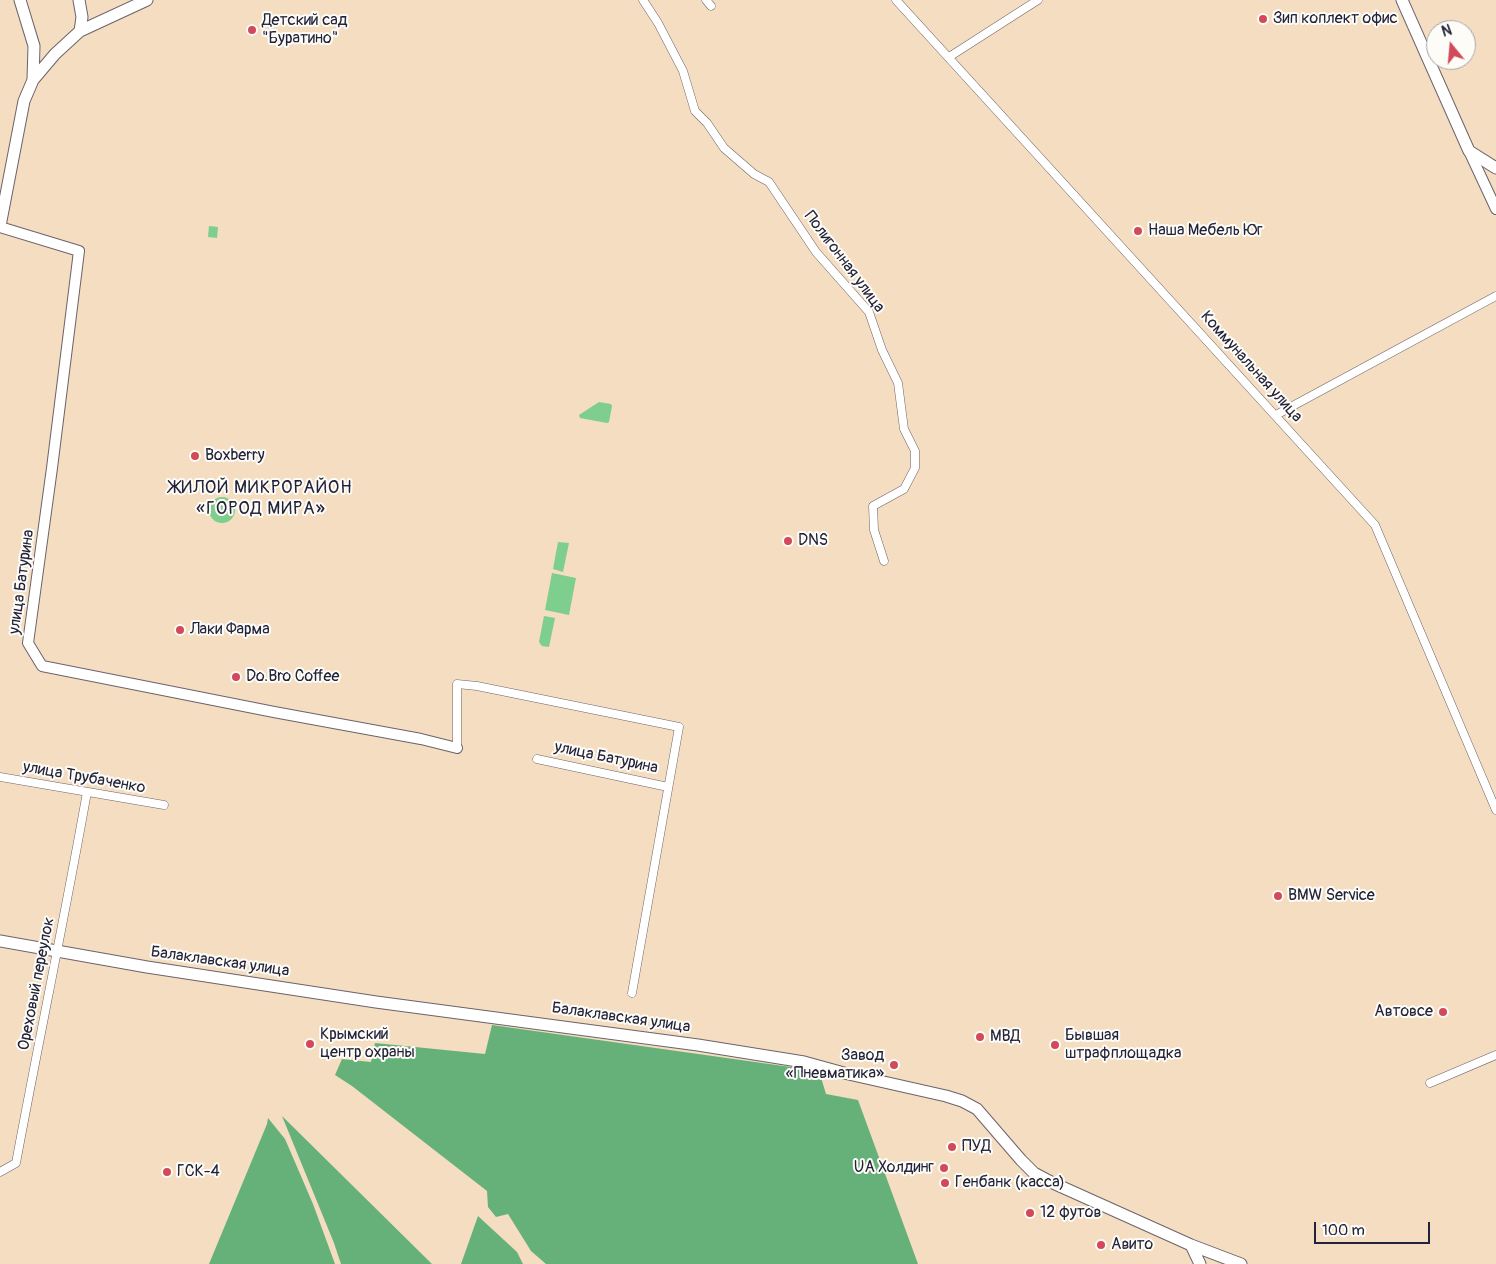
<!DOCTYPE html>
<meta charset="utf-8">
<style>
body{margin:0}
#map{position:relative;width:1496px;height:1264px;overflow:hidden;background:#f4ddc0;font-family:Pangolin,sans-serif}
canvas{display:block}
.north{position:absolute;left:1426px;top:20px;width:50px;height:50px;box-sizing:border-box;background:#fdfcf7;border:1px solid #a5a5ac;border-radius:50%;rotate:343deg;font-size:14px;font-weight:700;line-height:20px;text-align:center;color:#22223b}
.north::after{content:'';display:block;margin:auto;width:18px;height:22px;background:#d1495b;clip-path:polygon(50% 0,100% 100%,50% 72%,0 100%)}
.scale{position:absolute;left:1314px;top:1222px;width:116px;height:22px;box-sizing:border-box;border:2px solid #22223b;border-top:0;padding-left:6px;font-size:15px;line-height:18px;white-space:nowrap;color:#22223b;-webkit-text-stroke:4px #fdfcf7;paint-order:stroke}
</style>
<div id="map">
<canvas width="1496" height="1264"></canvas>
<div class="north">N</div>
<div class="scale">100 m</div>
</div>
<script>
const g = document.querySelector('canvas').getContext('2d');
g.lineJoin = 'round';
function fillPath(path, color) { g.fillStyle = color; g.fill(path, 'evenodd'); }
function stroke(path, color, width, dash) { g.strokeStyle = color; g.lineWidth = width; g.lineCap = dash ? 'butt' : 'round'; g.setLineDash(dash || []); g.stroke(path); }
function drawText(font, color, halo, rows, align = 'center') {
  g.font = font + ' Pangolin,sans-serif'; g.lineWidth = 4; g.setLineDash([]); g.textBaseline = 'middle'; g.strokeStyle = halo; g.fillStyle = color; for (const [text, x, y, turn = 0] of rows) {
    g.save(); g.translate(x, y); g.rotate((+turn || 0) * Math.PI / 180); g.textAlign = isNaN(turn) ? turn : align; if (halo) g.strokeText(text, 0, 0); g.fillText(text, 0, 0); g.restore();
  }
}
fillPath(new Path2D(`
 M209,226L218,227L217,238L208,237Z
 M599,402L611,404L612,406L609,422L607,423L580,418L579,415Z
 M209 510a13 13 0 1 1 26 0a13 13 0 1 1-26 0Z
 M558,542L569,543L563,572L553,569Z
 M552,573L576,578L569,615L545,610Z
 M544,616L555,618L549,647L542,646L539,642Z`), '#7ece8e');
fillPath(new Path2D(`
 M492,1025L819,1071L826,1094L858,1100L918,1264H546L531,1251L508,1214L496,1217L488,1207L487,1191L352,1086L335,1075L342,1059L371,1062L375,1043L485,1054Z
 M282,1116L432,1264H341L334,1243Z
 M268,1118L285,1139L313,1204L335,1264H209L267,1124Z
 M478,1216L517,1252L523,1264H461Z`), '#66b179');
const minor = new Path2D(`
 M643,0L658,23L683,71L695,111L707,123L724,148L754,174L769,182L816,252L869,312L882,350L898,383L904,429L915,451V468L904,489L873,506L874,530L884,561
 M706,0L711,6
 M896,0L1375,525L1496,810
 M949,57L1038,0
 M1276,415L1496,296
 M457,748V684L477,686L679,727L632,993
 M537,759L668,787
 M0,777L164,805
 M1430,1083L1496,1055
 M0,1172L16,1163C39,1039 65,916 87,792`);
const tertiary = new Path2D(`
 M1469,151L1496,209
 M0,227L79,251L52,468L28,643L42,666L274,712L421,739L457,748`);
const secondary = new Path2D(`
 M20,0L34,46L33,80
 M79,0L82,17L80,31
 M1402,0L1469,151L1496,168
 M0,226L24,101L33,80L55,54L80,31L147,0
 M0,941L147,967L376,1002L698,1045L804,1062L844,1073L946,1096L962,1101L977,1109L1021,1160L1034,1173L1053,1183L1191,1245L1241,1264
 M1191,1245L1200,1264`);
stroke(minor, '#6c636a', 9);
stroke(tertiary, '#6c636a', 12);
stroke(secondary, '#6c636a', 13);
stroke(minor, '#fff', 8);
stroke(tertiary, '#fff', 10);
stroke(secondary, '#fff', 11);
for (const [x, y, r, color] of [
 [1263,19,5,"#d1495b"],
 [252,30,5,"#d1495b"],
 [1138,231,5,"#d1495b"],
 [195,456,5,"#d1495b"],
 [788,541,5,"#d1495b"],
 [180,630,5,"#d1495b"],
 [236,677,5,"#d1495b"],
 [1278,896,5,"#d1495b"],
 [1443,1012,5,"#d1495b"],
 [980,1037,5,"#d1495b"],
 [310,1044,5,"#d1495b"],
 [1055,1045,5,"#d1495b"],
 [894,1065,5,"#d1495b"],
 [952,1147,5,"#d1495b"],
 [944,1168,5,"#d1495b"],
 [167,1172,5,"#d1495b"],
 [945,1183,5,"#d1495b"],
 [1030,1213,5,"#d1495b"],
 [1101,1245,5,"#d1495b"]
]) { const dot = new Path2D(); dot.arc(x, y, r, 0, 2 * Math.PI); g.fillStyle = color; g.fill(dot); stroke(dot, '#fdfcf7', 2); }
drawText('16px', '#22223b', '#fdfcf7', [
 ["Зип коплект офис",1273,19],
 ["Детский сад",262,21],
 ["\"Буратино\"",262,39],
 ["Наша Мебель Юг",1148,231],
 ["Boxberry",205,456],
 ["DNS",798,541],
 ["Лаки Фарма",190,630],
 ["Do.Bro Coffee",246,677],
 ["BMW Service",1288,896],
 ["Автовсе",1433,1012,"right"],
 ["Крымский",320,1035],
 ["центр охраны",320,1053],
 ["Бывшая",1065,1036],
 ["штрафплощадка",1065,1054],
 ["МВД",990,1037],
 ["Завод",884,1056,"right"],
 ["«Пневматика»",884,1074,"right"],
 ["ПУД",962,1147],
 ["UA Холдинг",934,1168,"right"],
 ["ГСК-4",177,1172],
 ["Генбанк (касса)",955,1183],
 ["12 футов",1040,1213],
 ["Авито",1111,1245]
], 'left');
drawText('16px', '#22223b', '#fdfcf7', [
 ["Полигонная улица",844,262,53],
 ["Коммунальная улица",1251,367,48],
 ["улица Батурина",22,582,-82],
 ["улица Батурина",606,758,12],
 ["улица Трубаченко",84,778,10],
 ["Балаклавская улица",220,962,8],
 ["Ореховый переулок",37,984,-79],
 ["Балаклавская улица",621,1018,8]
]);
g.letterSpacing = '1px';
drawText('18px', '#22223b', '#fdfcf7', [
 ["ЖИЛОЙ МИКРОРАЙОН",261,488],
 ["«ГОРОД МИРА»",261,509]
]);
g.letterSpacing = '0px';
</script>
